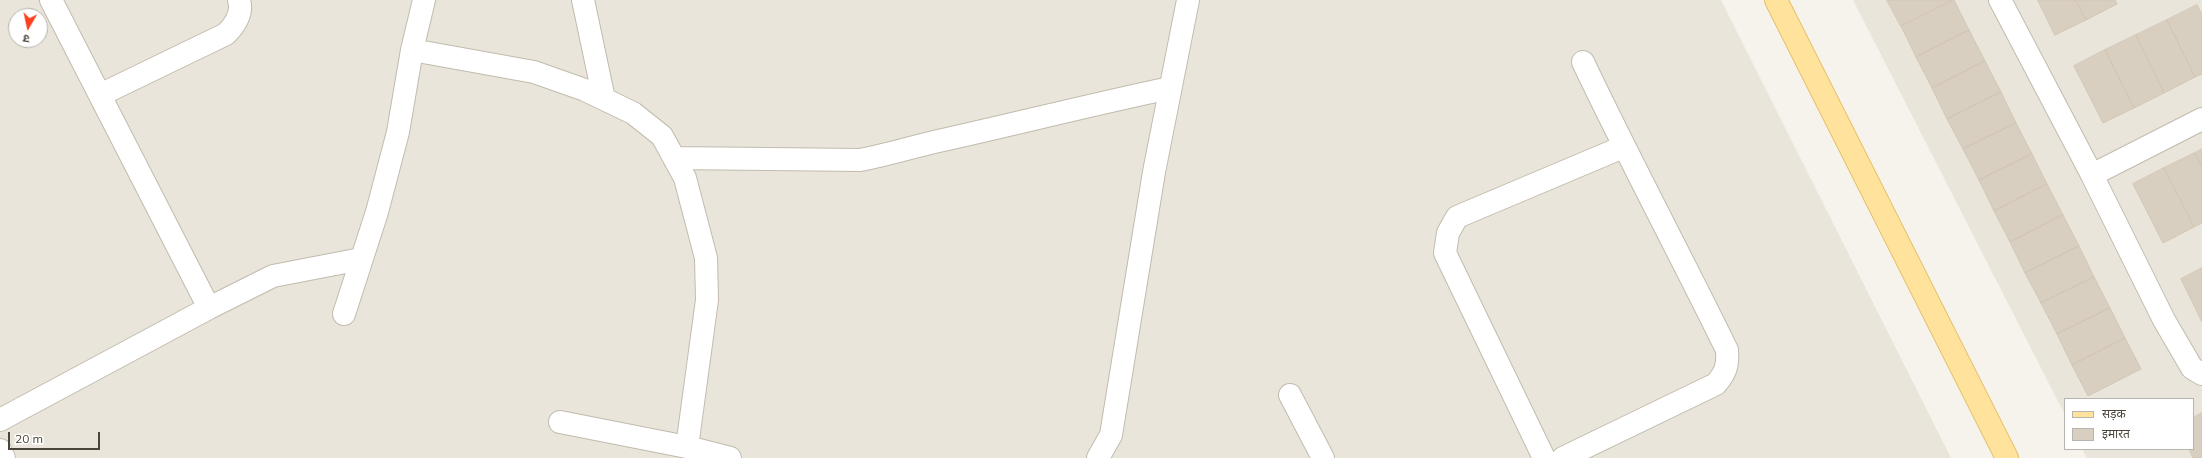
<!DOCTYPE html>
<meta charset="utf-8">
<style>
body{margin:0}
#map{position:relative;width:2202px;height:458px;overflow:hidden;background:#f6f3ec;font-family:Mulish,"Noto Sans Devanagari",sans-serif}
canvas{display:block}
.legend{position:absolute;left:2064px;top:398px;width:130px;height:52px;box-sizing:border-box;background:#fff;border:1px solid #b7b4b0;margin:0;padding:5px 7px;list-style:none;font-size:12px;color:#4b4439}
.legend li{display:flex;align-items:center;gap:8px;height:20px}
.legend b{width:20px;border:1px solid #b7b4b0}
.north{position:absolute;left:8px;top:8px;width:40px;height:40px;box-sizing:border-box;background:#fff;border:1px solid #b7b4b0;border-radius:50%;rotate:189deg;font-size:11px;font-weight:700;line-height:16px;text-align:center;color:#4b4439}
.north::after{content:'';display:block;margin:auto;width:14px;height:18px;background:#fc3f1d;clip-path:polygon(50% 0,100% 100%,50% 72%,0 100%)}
.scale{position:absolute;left:8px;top:432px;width:92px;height:18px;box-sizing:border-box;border:2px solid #4b4439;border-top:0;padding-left:5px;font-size:12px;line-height:14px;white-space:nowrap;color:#4b4439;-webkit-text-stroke:3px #fff;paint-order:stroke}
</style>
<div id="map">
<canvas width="2202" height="458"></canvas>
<ul class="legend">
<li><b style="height:5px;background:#ffe39c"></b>सड़क</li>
<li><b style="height:11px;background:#d8cfc1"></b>इमारत</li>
</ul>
<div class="north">उ</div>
<div class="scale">20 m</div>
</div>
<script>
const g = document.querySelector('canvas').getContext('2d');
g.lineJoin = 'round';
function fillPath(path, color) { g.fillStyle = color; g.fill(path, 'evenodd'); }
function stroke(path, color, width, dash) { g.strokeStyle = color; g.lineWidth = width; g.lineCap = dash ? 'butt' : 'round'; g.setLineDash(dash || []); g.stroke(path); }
fillPath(new Path2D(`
 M0,0H1721L1951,458H0ZM16,16H40V40H16Z
 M1853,0H2202V458H2087L2082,449H2193V399H2065V415Z`), '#eae5da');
const building = new Path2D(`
 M1887,0H1953L1901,26Z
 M1954,0L1969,30L1916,57L1901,26Z
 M2038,0H2076L2086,20L2055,35Z
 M2076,0H2115L2117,4L2086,20Z
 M2197,5L2202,14V74L2195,77L2167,20Z
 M2167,20L2195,77L2164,93L2136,35Z
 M1969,30L1985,61L1932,88L1916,57Z
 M2136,35L2164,93L2134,108L2105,50Z
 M2105,50L2134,108L2103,123L2074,66Z
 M1985,61L2001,92L1947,119L1932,88Z
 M2001,92L2016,123L1963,149L1947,119Z
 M2016,123L2032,154L1979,180L1963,149Z
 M2202,149V167L2195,153Z
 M2195,153L2202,167V223L2194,227L2164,168Z
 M2032,154L2047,184L1994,211L1979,180Z
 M2164,168L2194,227L2163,243L2133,184Z
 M2047,184L2063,215L2010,242L1994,211Z
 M2063,215L2079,246L2025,273L2010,242Z
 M2079,246L2094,277L2041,303L2025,273Z
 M2202,268V322L2181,279Z
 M2094,277L2110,308L2057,334L2041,303Z
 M2110,308L2125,338L2072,365L2057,334Z
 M2125,338L2141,369L2088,396L2072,365Z
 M2202,413V458H2193L2189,449H2193V418Z`);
fillPath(building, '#d8cfc1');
stroke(building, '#d3c7b4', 1);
const minor = new Path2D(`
 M51,0L209,308
 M583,0L604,99
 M2000,0L2092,175L2164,320L2192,368L2202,374
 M412,50L534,72L585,90L633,113L662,136L685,178L706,258L707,300L687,447
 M100,95L226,34C235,25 243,13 239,0
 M674,158L860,160C888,155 915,146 943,140C1019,123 1094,104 1170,88
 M2092,175L2202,119
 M344,314L377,212L398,132L412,50L424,0
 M1290,395L1323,458
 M0,420L209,308L273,276L361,259
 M560,422L687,447L730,458
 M0,450L4,458
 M1098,458L1111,435L1154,172L1188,0
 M1544,458L1445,253L1448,233L1457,217L1623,147
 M1563,458L1716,384C1726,372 1728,366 1727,350C1680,254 1629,159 1583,62`);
const major = new Path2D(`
 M1776,0L2007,458`);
stroke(minor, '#c2bbae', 24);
stroke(major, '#e6c16a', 24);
stroke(minor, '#fff', 22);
stroke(major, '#ffe39c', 22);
</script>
